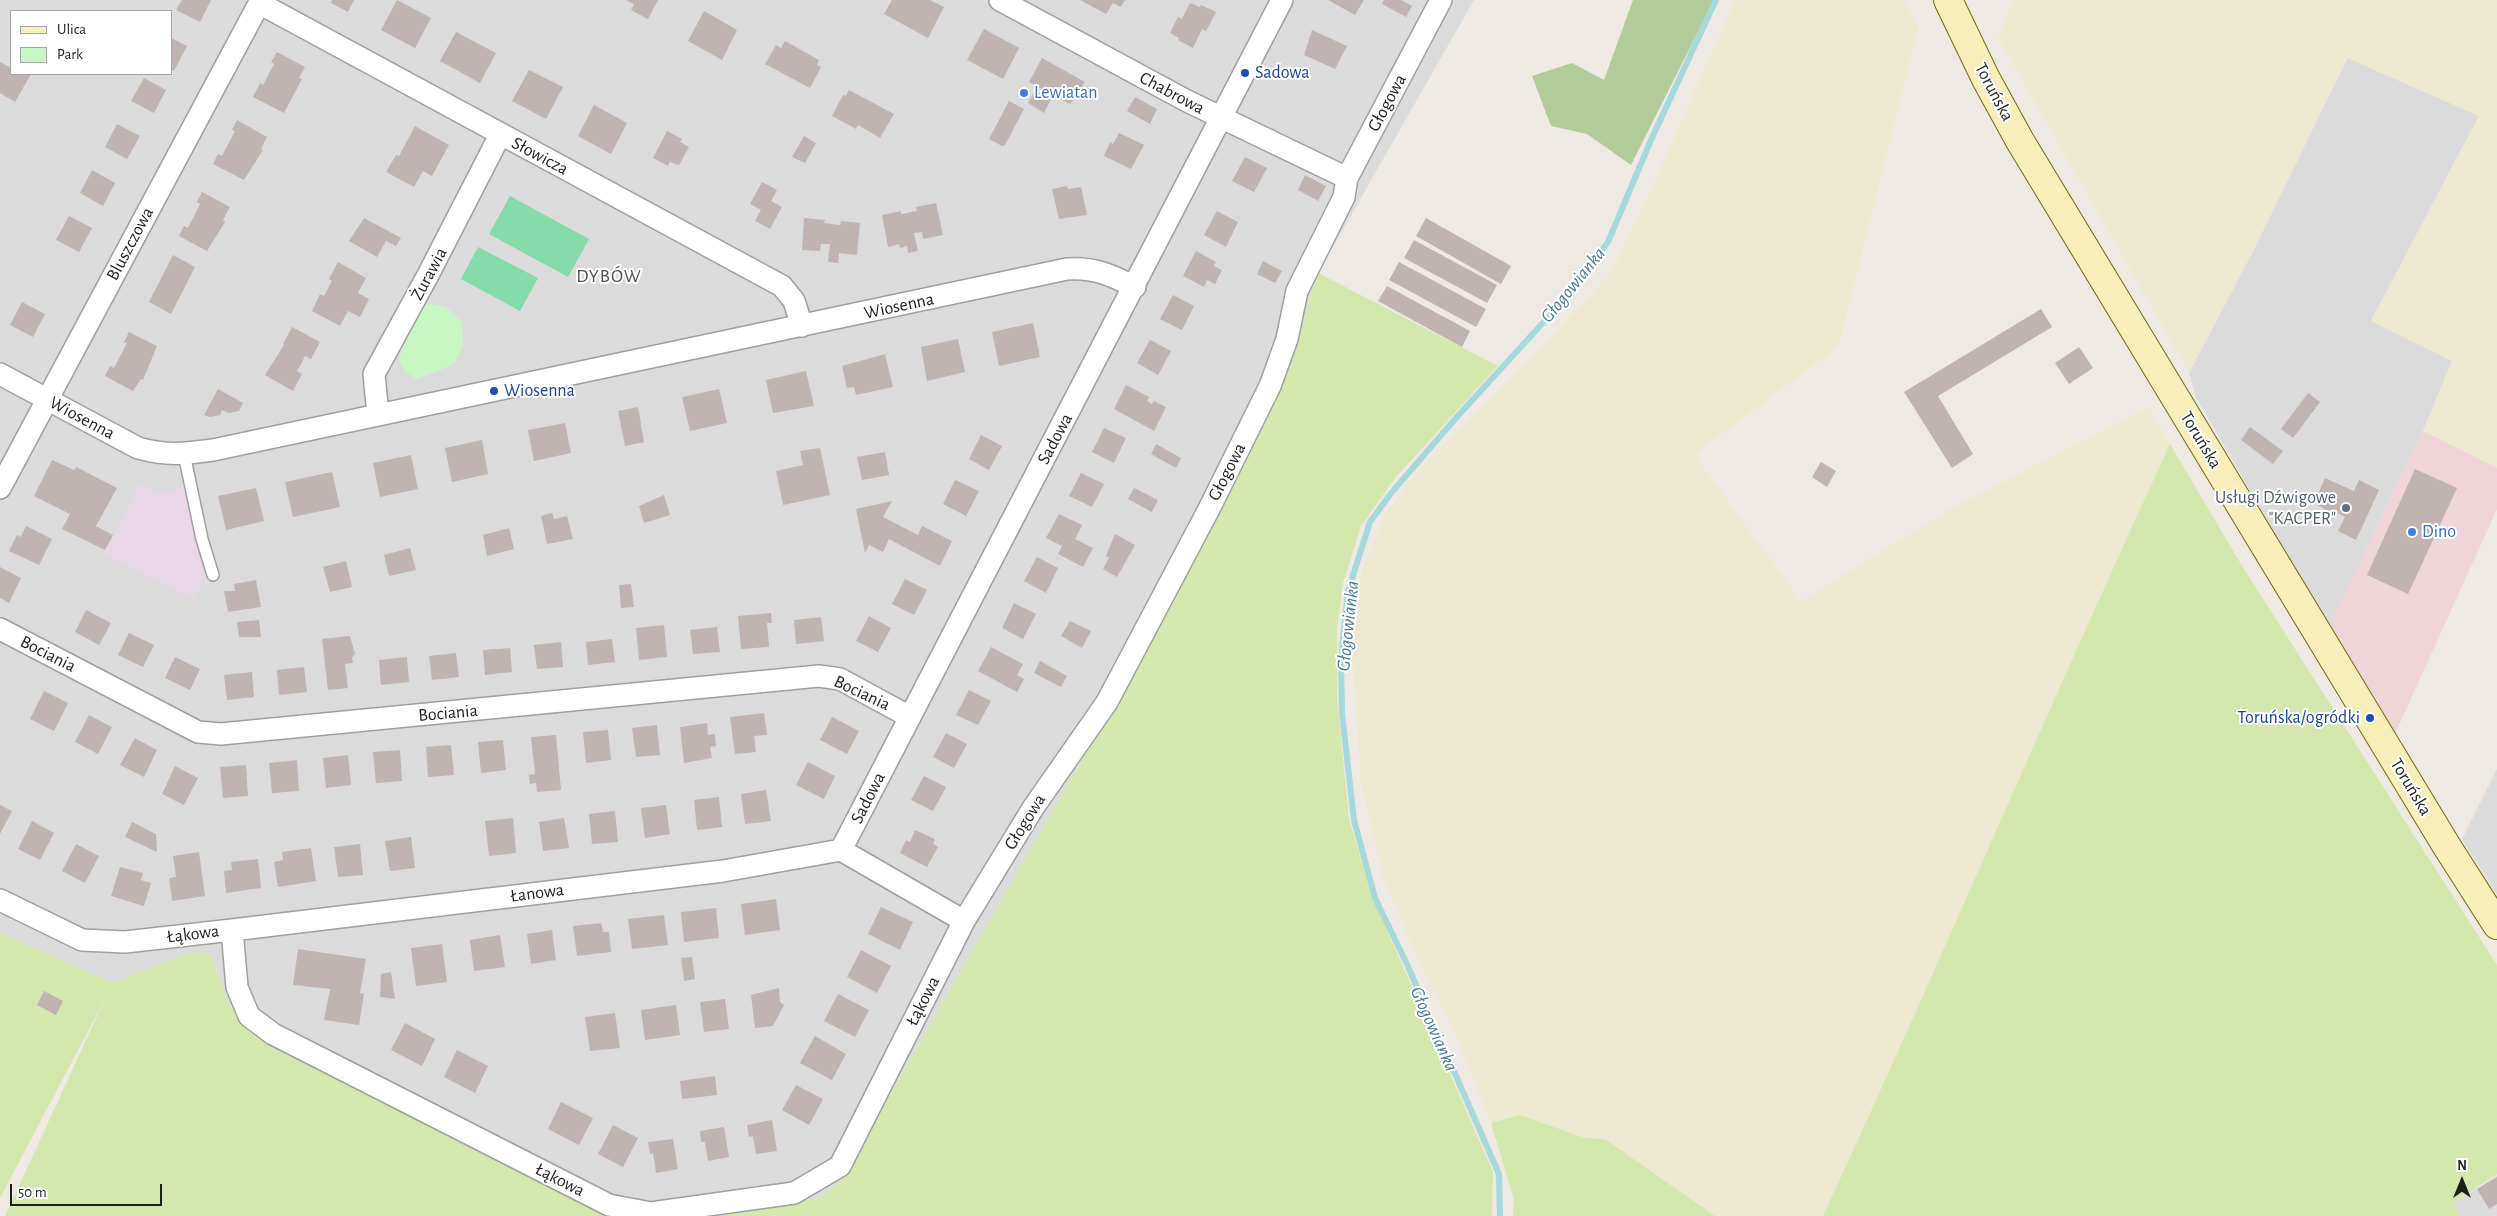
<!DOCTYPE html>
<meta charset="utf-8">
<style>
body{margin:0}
#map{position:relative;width:2497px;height:1216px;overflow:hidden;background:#efe9e4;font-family:"Alegreya Sans",sans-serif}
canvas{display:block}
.legend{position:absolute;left:10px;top:10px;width:162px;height:65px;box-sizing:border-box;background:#fff;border:1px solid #a5a5a5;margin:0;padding:6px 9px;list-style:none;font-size:15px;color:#1e1e1e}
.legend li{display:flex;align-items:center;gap:10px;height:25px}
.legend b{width:25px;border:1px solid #a5a5a5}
.north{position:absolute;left:2437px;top:1156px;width:50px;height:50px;-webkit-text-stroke:4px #fff;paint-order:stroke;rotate:0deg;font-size:14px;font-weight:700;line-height:20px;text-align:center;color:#1e1e1e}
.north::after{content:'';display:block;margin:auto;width:18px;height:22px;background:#1e1e1e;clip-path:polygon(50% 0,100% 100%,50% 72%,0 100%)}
.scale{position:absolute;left:10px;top:1184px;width:152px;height:22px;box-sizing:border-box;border:2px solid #1e1e1e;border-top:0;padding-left:6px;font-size:15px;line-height:18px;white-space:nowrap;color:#1e1e1e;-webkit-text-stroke:4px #fff;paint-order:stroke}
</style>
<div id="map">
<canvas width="2497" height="1216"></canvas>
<ul class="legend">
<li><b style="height:6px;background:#f7eeba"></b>Ulica</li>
<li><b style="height:14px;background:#c9f7c3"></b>Park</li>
</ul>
<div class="north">N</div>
<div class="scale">50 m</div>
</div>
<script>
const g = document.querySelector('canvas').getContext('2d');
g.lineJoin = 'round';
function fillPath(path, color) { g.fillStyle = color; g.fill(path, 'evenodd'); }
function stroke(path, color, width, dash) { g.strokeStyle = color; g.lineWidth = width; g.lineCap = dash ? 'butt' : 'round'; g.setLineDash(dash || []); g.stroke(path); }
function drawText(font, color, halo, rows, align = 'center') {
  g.font = font + ' "Alegreya Sans",sans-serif'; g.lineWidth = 4; g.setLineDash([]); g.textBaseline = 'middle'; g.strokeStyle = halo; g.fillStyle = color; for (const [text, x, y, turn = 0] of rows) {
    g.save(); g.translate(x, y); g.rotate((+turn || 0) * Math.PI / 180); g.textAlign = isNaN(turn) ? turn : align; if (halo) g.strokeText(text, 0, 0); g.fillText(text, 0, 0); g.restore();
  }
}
fillPath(new Path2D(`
 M0,0H1474L1318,273L1294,351L1120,694L839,1183L819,1198L686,1216H618L244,1025L228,1003L212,957L201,952L185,954L112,983L0,933ZM11,11H171V74H11Z
 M2348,57L2479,116L2371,321L2452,361L2423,431L2329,628L2196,397L2189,373L2254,249Z
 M2497,769V895L2462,839Z
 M2497,1176V1216H2461L2453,1203Z`), '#dcdbdb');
fillPath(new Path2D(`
 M2423,431L2497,468V509L2394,736L2329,628Z`), '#efd4d8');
fillPath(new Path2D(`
 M141,484L157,493L186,487L205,576L194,599L104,554Z`), '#e7d7e7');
fillPath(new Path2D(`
 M1735,0H1903L1919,27L1839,346L1707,445L1696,457L1801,601L1947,511L2148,407L2170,444L2099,598L1894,1063L1823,1216H1715L1605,1139L1585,1138L1520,1115L1491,1123L1451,1024L1419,962L1383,878L1361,784L1352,652L1362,571L1386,512L1419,469L1512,377L1611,273L1659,172Z
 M2013,0H2497V468L2423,431L2452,361L2371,321L2479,116L2347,58L2254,249L2189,373L1998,38Z`), '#ede9d0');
fillPath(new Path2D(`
 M1318,273L1498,366L1395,478L1361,526L1343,583L1337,629V698L1349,819L1372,896L1493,1172L1492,1216H686L819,1198L839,1183L1120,694L1294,351Z
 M2170,444L2242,566L2497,965V1174L2453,1203L2461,1216H1823C1942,960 2051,700 2170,444Z
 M0,933L112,983L185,954L201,952L212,957L228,1003L244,1025L618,1216H5L106,997L0,1198Z
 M1520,1115L1585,1138L1605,1139L1715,1216H1513L1514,1200L1491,1123Z`), '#d4e7ac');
fillPath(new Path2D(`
 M1633,0H1714L1631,165L1587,134L1551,126L1532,76L1572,63L1604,80Z`), '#b3cc9b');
fillPath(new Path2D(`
 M424,303L445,306L462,322L463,345L454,364L417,379L405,372L399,359L409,331Z`), '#c9f7c3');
fillPath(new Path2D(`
 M510,196L589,239L568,277L489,234Z
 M478,247L538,278L520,311L461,279Z`), '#85dbaa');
stroke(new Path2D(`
 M1500,1216L1499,1174L1406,962L1375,898L1354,820L1342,713L1341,657L1348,591L1370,522L1392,492L1456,418L1571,292L1608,242L1651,140L1716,0`), '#a6d9db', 6);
fillPath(new Path2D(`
 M182,0H211L200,22L176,10Z
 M332,0H354L348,12L331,3Z
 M397,0L431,18L415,48L381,30Z
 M626,0H658L648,19L631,10L634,4Z
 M892,0H930L944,7L928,38L884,14Z
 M1080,0H1125L1121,7L1113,3L1106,14Z
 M1328,0H1364L1355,15Z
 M1384,0H1401L1412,6L1406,17L1382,4Z
 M1190,3L1200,7L1201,5L1216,12L1206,31L1202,29L1193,48L1178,40L1179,38L1170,33L1178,17L1182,19Z
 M704,11L737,30L722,60L688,41Z
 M984,29L1019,48L1003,79L967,60Z
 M1312,30L1347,46L1335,69L1304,55Z
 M456,32L496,53L480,83L440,61Z
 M171,38L187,46L174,71L171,69Z
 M785,41L819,60L817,65L821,67L810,88L765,64L776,45L781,48Z
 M277,52L305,67L299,78L302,79L284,113L253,97L260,83L263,85L274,64L271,62Z
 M1042,58L1085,82L1070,104L1029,82Z
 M0,62L11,68V74H31L15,102L0,93Z
 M529,70L563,87L546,119L512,101Z
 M144,78L166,90L154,113L131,101Z
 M849,90L894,114L880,138L858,125L856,129L832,116L843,95L846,96Z
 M1035,91L1051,99L1044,113L1028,103Z
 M1135,97L1157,109L1150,124L1127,111Z
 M1009,101L1024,109L1005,145L1002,146L989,139Z
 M594,105L627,123L611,154L578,136Z
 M237,120L267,137L261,149L263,150L244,180L213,164L218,154L222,156L235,131L232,130Z
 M117,124L140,136L127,159L105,147Z
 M415,126L449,145L432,176L423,171L414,187L386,172L396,155L399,156Z
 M667,131L682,139L680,142L689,147L679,165L670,162L668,166L653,158Z
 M1119,133L1144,145L1131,169L1104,156L1110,142L1113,144Z
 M804,136L816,143L805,163L792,157Z
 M1245,157L1267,168L1254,192L1232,181Z
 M92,170L115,183L103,206L80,193Z
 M1305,175L1326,186L1318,201L1298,190Z
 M762,182L777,190L771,201L782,207L770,229L755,221L761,210L750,204Z
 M1067,186L1068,189L1081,187L1087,215L1059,219L1052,189Z
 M202,192L230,207L223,220L225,222L207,251L179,236L184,226L188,228L200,204L197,202Z
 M936,203L943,235L923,239L922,232L914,233L918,251L908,253L907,246L900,248L899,244L888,247L882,215L901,211V214L917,211L916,207Z
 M1217,211L1238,222L1226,247L1204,235Z
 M69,216L92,228L79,252L56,240Z
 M364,218L401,238L396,246L386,241L377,257L349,241Z
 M804,218L825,220L824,223L840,225L841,221L860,223L857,255L839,253L838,263L828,262L830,244H821L820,251L802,250Z
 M1426,218L1511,266L1501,284L1416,236Z
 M1414,240L1497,285L1487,303L1404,258Z
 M1196,251L1216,262L1214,266L1222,270L1215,284L1207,280L1204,287L1183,276Z
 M173,255L195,267L171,314L149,302Z
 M1263,261L1282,271L1275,283L1257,274Z
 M338,262L366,278L358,293L369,299L360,317L348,311L340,326L312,311L320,294L324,296L332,281L329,279Z
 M1399,262L1486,309L1476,327L1389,280Z
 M1387,286L1470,331L1462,347L1378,301Z
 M1173,295L1194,306L1182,330L1160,319Z
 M22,302L45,314L33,337L10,325Z
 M2041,309L2052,327L1938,396L1973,454L1952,468L1904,392Z
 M1033,323L1040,357L999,366L992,332Z
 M292,327L320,342L311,359L305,356L301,364L297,371L302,374L293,391L265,375L284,345L283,344Z
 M129,332L157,346L143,380L141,379L133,391L105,376L110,366L114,368L127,343L124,342Z
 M958,339L965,372L927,381L921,347Z
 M1150,340L1171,351L1158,375L1137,363Z
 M2079,347L2093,368L2069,384L2055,363Z
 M885,354L893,387L856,395L854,387L847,388L842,366Z
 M806,371L814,406L773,413L766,380Z
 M1126,385L1149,397L1147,401L1152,404L1154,401L1166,407L1154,431L1114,409Z
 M218,389L243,403L239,411L229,413L222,410L220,415L210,417L204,415Z
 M719,389L727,423L690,431L682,397Z
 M2308,393L2320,402L2293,438L2281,429Z
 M638,407L644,442L625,446L618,411Z
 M565,423L571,453L534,461L528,430Z
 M2250,427L2283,451L2273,464L2241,440Z
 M1104,428L1126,438L1114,463L1092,452Z
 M981,435L1002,446L989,470L969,459Z
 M482,440L488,474L452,482L445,448Z
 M1156,444L1181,458L1176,468L1151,454Z
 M820,448L830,495L783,505L776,471L803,465L800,451Z
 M885,452L889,475L862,480L857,457Z
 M411,455L418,489L380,497L373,463Z
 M52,460L74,470L76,467L117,488L96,526L113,535L105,550L62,529L70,514L34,496Z
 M1821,462L1836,471L1827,487L1812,477Z
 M2415,469L2457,488L2408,594L2367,575Z
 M332,472L340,507L293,517L285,482Z
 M1081,473L1104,484L1092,507L1069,496Z
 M2325,478L2354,491L2359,480L2379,490L2356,540L2338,531L2345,517L2338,513L2337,517L2314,503Z
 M955,480L979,491L966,516L943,504Z
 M256,488L264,521L226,530L218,496Z
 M1134,488L1158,500L1152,512L1128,499Z
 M664,495L670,515L644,523L639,506Z
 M892,501L883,517L918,535L922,526L952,541L940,566L889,539L883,552L869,545L865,553L856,509Z
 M552,513L554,519L567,516L573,539L547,544L541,516Z
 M1059,514L1082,525L1075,539L1093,548L1083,567L1058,554L1062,546L1046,538Z
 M26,526L52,539L39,565L9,551L17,535L21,537Z
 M509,528L514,549L487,556L483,535Z
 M1115,534L1135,545L1117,577L1103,569L1109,558L1106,556Z
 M410,548L416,570L389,576L384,555Z
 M1037,557L1058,568L1046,593L1024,581Z
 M346,561L352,587L330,592L323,567Z
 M0,567L21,578L9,603L0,598Z
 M905,579L927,590L914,615L892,604Z
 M256,580L261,607L228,612L224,591H235L234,584Z
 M631,584L634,607L621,608L619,585Z
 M1014,603L1036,614L1023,639L1002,628Z
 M86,610L111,623L99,645L75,632Z
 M771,613L772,623H767L769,647L741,649L738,616Z
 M869,616L891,628L878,652L856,641Z
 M821,617L824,641L796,644L794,620Z
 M259,620L261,637H239L237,622Z
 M1070,621L1091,631L1082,648L1061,636Z
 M664,625L667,657L639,660L636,628Z
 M717,627L720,652L693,654L690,630Z
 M129,633L154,645L143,667L118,655Z
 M350,636L355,654L352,657L353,663L345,664L348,688L328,690L322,639Z
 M612,639L615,662L588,665L586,642Z
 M561,642L563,667L537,669L534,645Z
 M991,647L1023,664L1017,675L1024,679L1017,692L978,671Z
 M510,648L512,672L485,675L483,650Z
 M456,653L459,677L432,680L429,656Z
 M175,657L200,669L190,690L165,678Z
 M407,657L409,682L381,685L379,660Z
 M1040,661L1067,676L1061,687L1034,673Z
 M304,667L307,692L279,695L277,670Z
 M252,672L254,697L227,700L224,675Z
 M969,690L991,701L978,725L956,715Z
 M44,691L68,703L54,731L30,719Z
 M764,713L767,735L754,736L756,752L735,754L730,717Z
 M89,715L112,727L98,754L75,742Z
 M832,717L859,731L847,754L820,740Z
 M707,723L708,735L715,734L716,746L710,747L712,758L684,763L680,727Z
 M657,725L660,755L636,757L632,728Z
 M608,730L611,760L586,763L583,732Z
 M946,733L967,744L954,768L933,757Z
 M556,735L561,790L537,792L536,783L530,784L529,775L535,774L531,737Z
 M135,738L157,750L144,777L120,765Z
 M503,740L506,770L481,773L478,742Z
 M451,745L454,775L428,777L426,747Z
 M400,750L402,781L376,783L373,752Z
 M348,755L351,785L326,788L323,758Z
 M297,760L299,791L272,793L269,763Z
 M808,762L835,776L824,799L796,785Z
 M246,765L248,796L223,798L220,767Z
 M175,766L198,778L184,805L162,794Z
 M924,776L946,787L933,811L911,800Z
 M766,790L771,821L745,824L741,794Z
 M719,797L722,827L697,830L694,800Z
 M0,805L12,811L0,834Z
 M666,805L670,834L645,838L641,808Z
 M615,811L618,842L592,844L589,814Z
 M513,818L516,853L489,856L485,821Z
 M564,818L569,848L543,851L539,822Z
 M32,821L54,833L40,860L18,849Z
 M132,822L156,834L157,852L125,837Z
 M915,830L935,839L933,844L938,847L927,867L900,853L906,840L910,842Z
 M411,837L415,868L390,871L385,841Z
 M76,844L99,856L85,883L62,871Z
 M360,844L363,875L338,877L334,847Z
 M311,848L316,881L278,887L274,862L283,860L282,852Z
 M199,852L205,896L172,901L169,878L176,877L173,856Z
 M258,859L261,888L226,893L224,871L232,870L231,862Z
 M120,867L143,873L141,880L151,883L144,906L111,896Z
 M776,899L780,930L745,935L741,904Z
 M881,907L913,922L900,950L868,934Z
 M716,908L719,938L684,942L681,912Z
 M664,915L668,945L632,949L628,919Z
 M601,923L603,932H609L611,952L577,956L573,926Z
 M552,930L556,960L531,964L527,934Z
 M500,935L505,967L474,971L470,940Z
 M442,944L447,982L416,986L411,948Z
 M298,949L366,959L360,993L364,994L359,1025L324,1020L330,989L293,985Z
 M861,950L891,966L877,993L847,977Z
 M692,957L695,979L684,981L681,958Z
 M391,972L395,999L380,997L381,974Z
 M779,988L780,1002L784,1005L773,1026L755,1028L751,995Z
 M44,991L63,1001L56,1015L37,1005Z
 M838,994L869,1010L855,1037L824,1021Z
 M725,999L729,1029L704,1032L700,1002Z
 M676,1005L680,1035L645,1040L641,1010Z
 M615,1013L620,1048L590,1051L585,1017Z
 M405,1023L435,1039L422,1066L391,1050Z
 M815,1036L846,1054L832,1080L800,1063Z
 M457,1050L488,1066L475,1093L444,1077Z
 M715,1076L717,1095L682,1099L680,1081Z
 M796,1085L823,1099L809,1125L782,1110Z
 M561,1102L593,1118L579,1145L548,1129Z
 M772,1120L777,1151L756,1154L753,1136L749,1137L747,1125Z
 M613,1125L638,1138L623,1167L598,1154Z
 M724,1127L729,1157L708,1161L705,1142H701L700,1131Z
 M673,1139L678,1169L656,1173L653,1153L650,1154L648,1142Z
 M2497,1177V1204L2489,1209L2477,1189Z`), '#bfb4b1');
const lane = new Path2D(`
 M184,454L202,539L213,575`);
const street = new Path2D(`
 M1000,0L1187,101L1347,178
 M259,3L782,286L794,301L802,326
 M0,374L138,448C167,456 183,454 213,450L1067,269C1094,267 1111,275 1135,287
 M378,415L374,374L428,275L500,135
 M0,488L261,0
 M0,629L198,732L221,734L819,676L840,679L910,717
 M841,850L1282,0
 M0,900L82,940L125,942L232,930L237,987L249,1016L273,1034L609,1205L651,1213L794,1193L840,1166L964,921L841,850
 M964,921L1033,808L1107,702L1209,509L1270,386L1287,339L1297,291L1344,197L1347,178L1441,0
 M232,930L723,871L841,850`);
const secondary = new Path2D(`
 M1948,0L1986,79L2020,141L2446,845L2497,925`);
stroke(lane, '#9f9f9f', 14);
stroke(street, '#9f9f9f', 24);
stroke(secondary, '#716809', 30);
stroke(lane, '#fff', 11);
stroke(street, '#fff', 21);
stroke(secondary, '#f7eeba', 28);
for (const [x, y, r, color] of [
 [1245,73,5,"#1a4fb4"],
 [1024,93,5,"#3f7fe0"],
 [494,391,5,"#1a4fb4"],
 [2346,508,5,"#5c6f8a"],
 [2412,532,5,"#3f7fe0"],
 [2370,718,5,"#1a4fb4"]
]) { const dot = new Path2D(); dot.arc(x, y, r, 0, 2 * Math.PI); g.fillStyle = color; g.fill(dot); stroke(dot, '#fff', 2); }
drawText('18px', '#164399', '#fff', [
 ["Sadowa",1255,73],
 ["Wiosenna",504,391],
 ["Toruńska/ogródki",2360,718,"right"]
], 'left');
drawText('18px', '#1e1e1e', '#fff', [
 ["Toruńska",1994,92,62],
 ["Chabrowa",1172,93,28],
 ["Głogowa",1387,103,-62],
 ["Słowicza",540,156,28],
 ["Bluszczowa",130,244,-62],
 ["Żurawia",429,274,-62],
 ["Wiosenna",899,306,-12],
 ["Wiosenna",82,418,28],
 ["Sadowa",1055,439,-62],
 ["Toruńska",2201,440,59],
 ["Głogowa",1227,472,-63],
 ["Bociania",48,654,27],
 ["Bociania",862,693,25],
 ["Bociania",448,713,-5],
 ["Toruńska",2411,787,59],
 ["Sadowa",868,798,-63],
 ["Głogowa",1025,822,-58],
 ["Łanowa",537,893,-7],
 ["Łąkowa",193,934,-7],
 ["Łąkowa",923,1001,-63],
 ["Łąkowa",560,1180,27]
]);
drawText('18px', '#366cbe', '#fff', [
 ["Lewiatan",1034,93],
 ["Dino",2422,532]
], 'left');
drawText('18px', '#4e5e75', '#fff', [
 ["Usługi Dźwigowe",2336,498],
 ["\"KACPER\"",2336,519]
], 'right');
g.letterSpacing = '1px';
drawText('19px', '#515151', '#fff', [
 ["DYBÓW",609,276]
]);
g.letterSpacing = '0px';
drawText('italic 19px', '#457a93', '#fff', [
 ["Głogowianka",1573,285,-51],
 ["Głogowianka",1348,626,-84],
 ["Głogowianka",1434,1029,66]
]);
</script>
